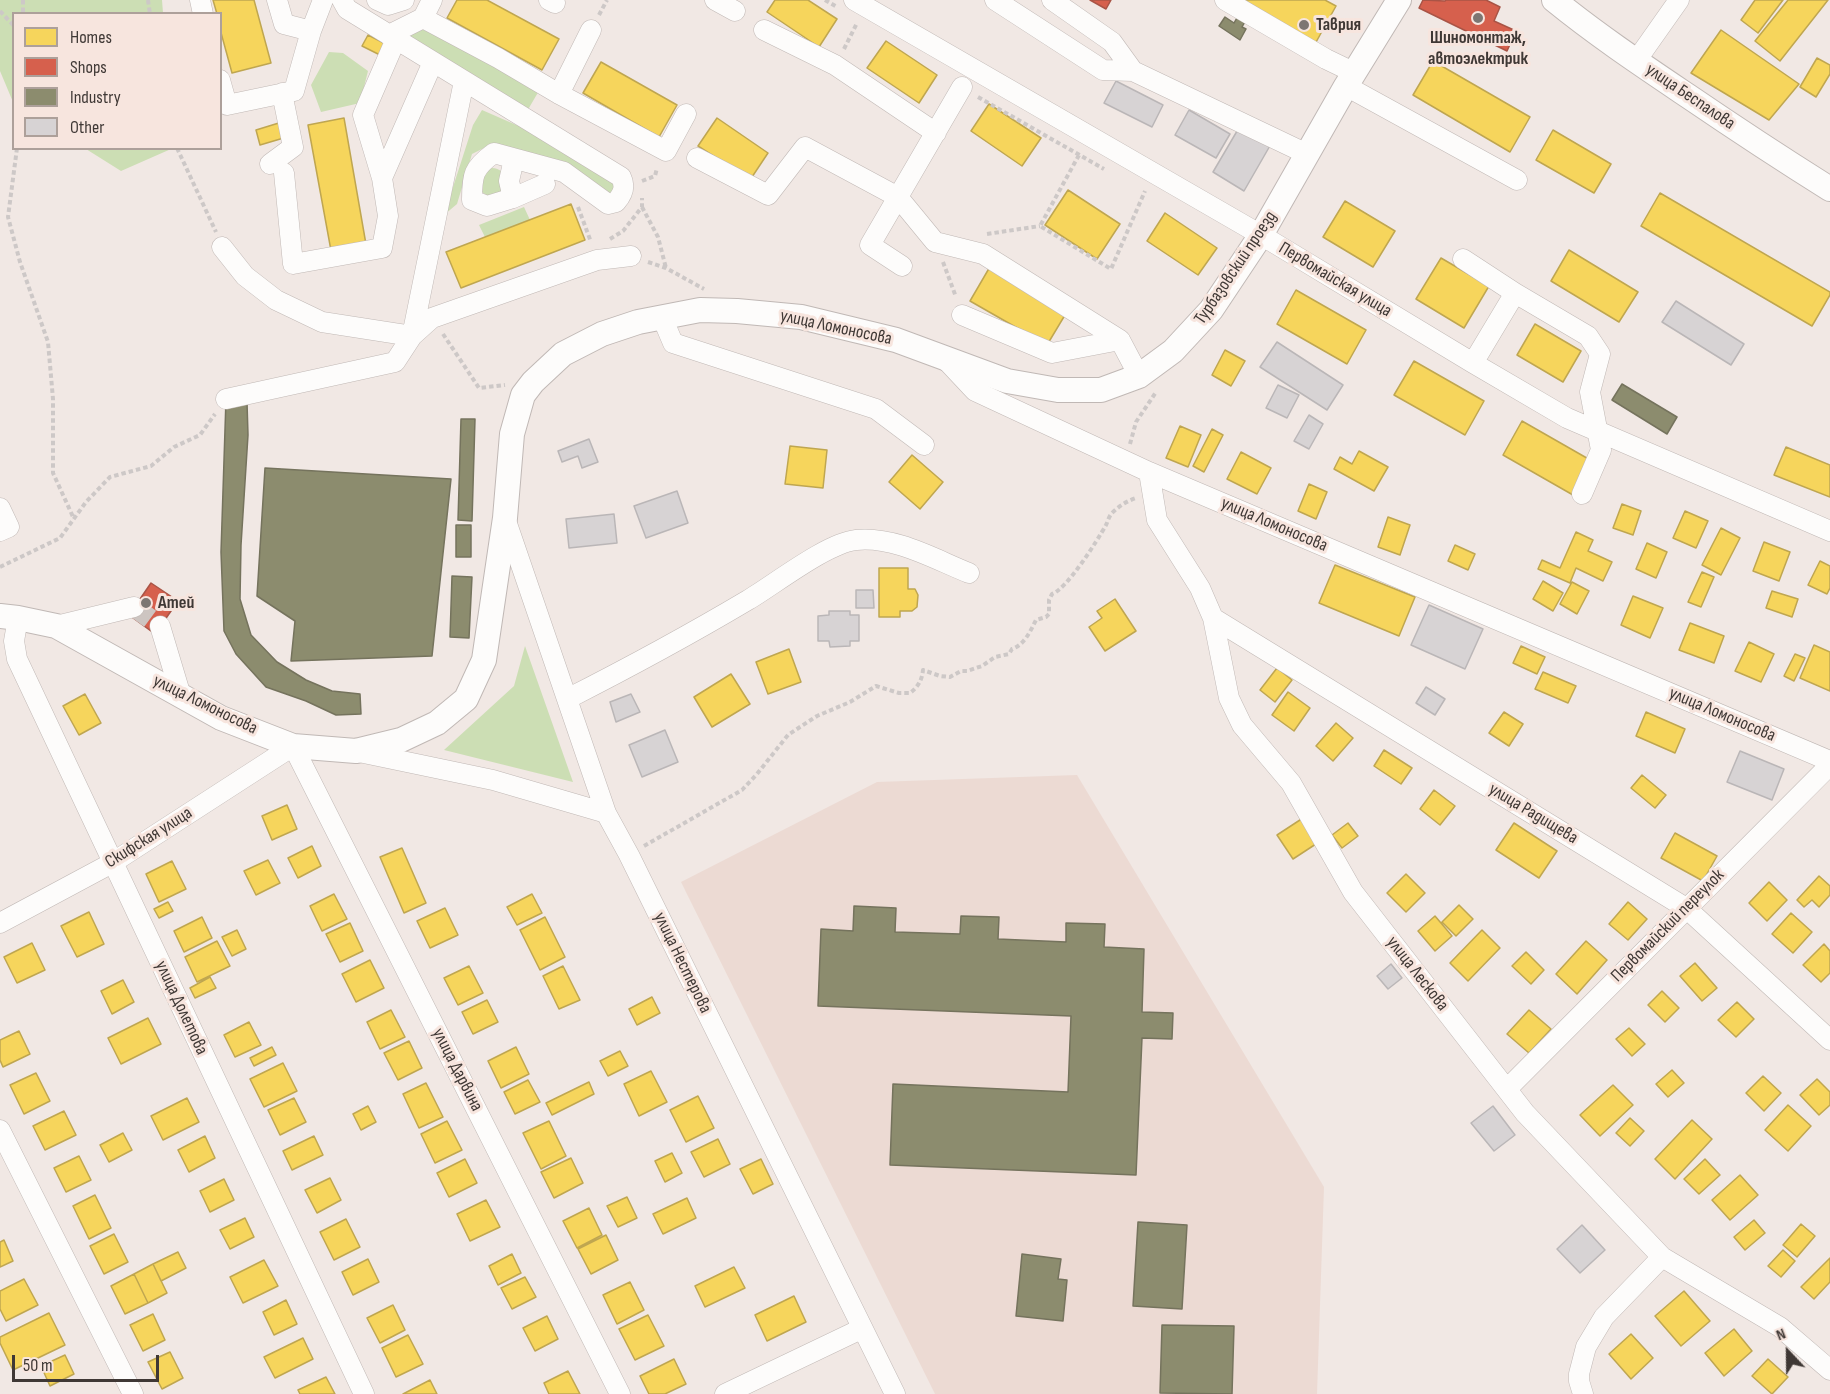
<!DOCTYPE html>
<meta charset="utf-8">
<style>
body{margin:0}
#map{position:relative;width:1830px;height:1394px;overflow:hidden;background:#f1e8e4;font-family:"Sofia Sans Condensed",sans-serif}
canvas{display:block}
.legend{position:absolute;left:12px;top:12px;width:210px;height:138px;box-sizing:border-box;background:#f7e5de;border:2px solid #ada09a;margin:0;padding:8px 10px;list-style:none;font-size:18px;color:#3f3835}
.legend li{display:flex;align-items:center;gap:12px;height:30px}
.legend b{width:30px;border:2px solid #ada09a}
.north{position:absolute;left:1758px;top:1322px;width:60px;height:60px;-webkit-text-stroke:4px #f7e5de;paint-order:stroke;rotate:338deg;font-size:16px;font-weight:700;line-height:24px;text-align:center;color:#3f3835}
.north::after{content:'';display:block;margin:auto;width:21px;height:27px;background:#3f3835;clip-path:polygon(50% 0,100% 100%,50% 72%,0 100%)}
.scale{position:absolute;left:12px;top:1355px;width:147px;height:27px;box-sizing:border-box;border:3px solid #3f3835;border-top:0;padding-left:8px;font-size:18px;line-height:21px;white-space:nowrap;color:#3f3835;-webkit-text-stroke:4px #f7e5de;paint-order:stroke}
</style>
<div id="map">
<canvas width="1830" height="1394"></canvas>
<ul class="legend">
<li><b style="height:16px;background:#f6d55c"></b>Homes</li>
<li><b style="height:16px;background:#d6604d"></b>Shops</li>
<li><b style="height:16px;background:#8c8c6e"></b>Industry</li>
<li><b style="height:16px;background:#d7d3d4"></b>Other</li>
</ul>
<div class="north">N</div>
<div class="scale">50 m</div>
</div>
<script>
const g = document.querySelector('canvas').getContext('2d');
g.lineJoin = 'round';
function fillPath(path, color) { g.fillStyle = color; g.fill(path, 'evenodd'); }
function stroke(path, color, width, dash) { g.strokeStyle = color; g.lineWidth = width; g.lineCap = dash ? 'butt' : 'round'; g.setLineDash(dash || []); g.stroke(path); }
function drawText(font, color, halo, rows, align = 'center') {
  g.font = font + ' "Sofia Sans Condensed",sans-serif'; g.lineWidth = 6; g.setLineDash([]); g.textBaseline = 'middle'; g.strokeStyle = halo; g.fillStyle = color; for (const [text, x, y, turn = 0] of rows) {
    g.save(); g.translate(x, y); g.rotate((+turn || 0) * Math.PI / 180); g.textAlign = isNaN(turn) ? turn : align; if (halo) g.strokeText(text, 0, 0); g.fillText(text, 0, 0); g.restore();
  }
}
fillPath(new Path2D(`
 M1077,775L1324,1187L1317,1394H935L681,882L877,782Z`), '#ecdad3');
fillPath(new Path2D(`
 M0,0H162L163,13L14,14L13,102L0,71Z
 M420,29L431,32L540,89L526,113L403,38Z
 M329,52L343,53L368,71L360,103L321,112L311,85Z
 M482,110L546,138L615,180L617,191L606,197L488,146L472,154L457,204L444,215L473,125Z
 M86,149H171L121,171Z
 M478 182a14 14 0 1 1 28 0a14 14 0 1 1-28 0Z
 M524,207L530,220L485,237L479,225Z
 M525,646L573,782L444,750L514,686Z`), '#ccdeb4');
const homes = new Path2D(`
 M213,0H254L271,63L232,73L220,29V14H217Z
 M457,0H487L559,39L542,70L447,18Z
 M775,0H808L837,19L819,47L767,12Z
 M1239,0H1325L1336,6L1315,44Z
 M1755,0H1783L1758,33L1741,20Z
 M1788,0H1828L1780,61L1755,41Z
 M1721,30L1799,84L1769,120L1691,73Z
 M368,35L386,44L380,55L362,46Z
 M886,41L937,75L919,103L867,68Z
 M1817,58L1830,65V74L1816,97L1800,87Z
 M1433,61L1530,117L1510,152L1413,95Z
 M601,62L677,105L659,137L583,93Z
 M989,104L1041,138L1022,166L971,131Z
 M344,118L367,250L332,256L308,125Z
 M717,118L768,153L750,180L698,146Z
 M282,122L287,137L260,145L256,130Z
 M1553,130L1611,164L1594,193L1536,160Z
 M1068,190L1120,224L1097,259L1045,225Z
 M1660,193L1830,292V295L1812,326L1641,226Z
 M1345,201L1395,231L1373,267L1323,237Z
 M571,204L585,240L461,288L446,252Z
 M1165,213L1217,248L1198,275L1147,241Z
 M1569,250L1638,292L1619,322L1551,281Z
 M1441,258L1489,286L1464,328L1416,299Z
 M991,265L1068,310L1047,345L970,301Z
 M1296,290L1366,330L1347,364L1277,324Z
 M1535,324L1581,351L1563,382L1517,355Z
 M1225,350L1245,361L1231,386L1212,375Z
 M1414,361L1484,401L1465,435L1394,395Z
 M1522,421L1592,461L1573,495L1503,455Z
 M1180,426L1201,435L1188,467L1166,458Z
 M1212,429L1223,435L1204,472L1193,466Z
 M790,446L827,450L823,488L785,484Z
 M1786,447L1830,465V497L1774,475Z
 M1359,451L1388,467L1374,491L1334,469L1340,457L1352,464Z
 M1241,452L1271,468L1257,494L1227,479Z
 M912,455L943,482L920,509L889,482Z
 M1309,484L1327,492L1316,519L1298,511Z
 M1622,504L1641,511L1633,535L1613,528Z
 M1685,511L1708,521L1696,548L1673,538Z
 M1388,517L1410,525L1400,555L1378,547Z
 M1721,528L1740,538L1721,575L1702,565Z
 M1576,532L1593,540L1588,551L1612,562L1603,581L1576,568L1570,583L1538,569L1542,560L1560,568Z
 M1764,542L1790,552L1779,581L1753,571Z
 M1647,543L1667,552L1656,578L1636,569Z
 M1455,545L1475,554L1468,570L1448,561Z
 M1820,561L1830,566V588L1827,594L1808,585Z
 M1335,565L1415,597L1399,636L1319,603Z
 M879,568H908V589H915L918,595L917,607L912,611H900V617H879Z
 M1702,572L1714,577L1701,607L1688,602Z
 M1543,581L1563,593L1553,611L1533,599Z
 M1572,582L1589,591L1577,614L1560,604Z
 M1772,591L1798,599L1792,617L1766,608Z
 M1633,596L1663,608L1650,638L1621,625Z
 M1115,599L1136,631L1105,651L1089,627L1102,618L1097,611Z
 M1690,623L1724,636L1714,663L1679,650Z
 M1749,642L1774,654L1761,682L1735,671Z
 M1814,645L1830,652V691L1800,678Z
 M1521,646L1545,657L1537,674L1513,663Z
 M789,649L801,682L768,694L756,662Z
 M1795,654L1805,658L1794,681L1784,676Z
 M1277,668L1292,680L1275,702L1260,690Z
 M1543,672L1576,686L1568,703L1535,689Z
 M731,674L750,704L712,727L694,697Z
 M1288,692L1310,708L1294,731L1272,715Z
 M85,694L101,723L79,735L63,706Z
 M1504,712L1523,724L1509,746L1489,733Z
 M1646,712L1685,729L1675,753L1636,736Z
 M1336,723L1353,738L1333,761L1316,746Z
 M1384,750L1412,768L1401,784L1374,766Z
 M1642,775L1666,795L1655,808L1631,788Z
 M1434,790L1455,806L1440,825L1420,809Z
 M287,805L297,829L272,840L262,816Z
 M1303,818L1319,842L1293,859L1277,835Z
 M1348,823L1358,836L1342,848L1332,835Z
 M1514,823L1557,851L1539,878L1496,850Z
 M1675,833L1717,856L1703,881L1661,858Z
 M312,846L321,866L298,878L288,858Z
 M402,848L426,903L404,913L380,857Z
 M268,860L280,883L256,895L244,871Z
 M172,861L186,889L159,902L146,874Z
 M1406,874L1425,893L1406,912L1387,893Z
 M1819,876L1830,886V895L1819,907L1812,900L1804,907L1797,900Z
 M1769,882L1787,900L1767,921L1749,903Z
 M334,894L347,919L322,931L310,906Z
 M532,894L542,913L517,925L507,907Z
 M168,902L173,911L159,918L154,909Z
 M1628,902L1647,919L1628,940L1609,924Z
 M1459,905L1473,919L1456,936L1442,922Z
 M445,908L458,935L430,948L417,921Z
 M89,912L104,944L77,957L61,926Z
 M1791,913L1812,932L1793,953L1772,934Z
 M1435,916L1452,936L1435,951L1418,931Z
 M202,917L212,938L184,952L174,931Z
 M545,917L565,957L540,970L520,930Z
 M350,923L363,951L340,962L326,934Z
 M237,930L246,949L232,956L222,937Z
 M1482,930L1500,948L1468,981L1450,963Z
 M217,941L230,966L197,982L185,957Z
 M1586,941L1607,960L1577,994L1556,974Z
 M32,943L45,970L17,983L4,957Z
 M1824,944L1830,951V973L1821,982L1803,965Z
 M1526,952L1544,970L1531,984L1512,966Z
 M370,960L384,988L356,1002L342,974Z
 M1695,963L1717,988L1702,1001L1680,976Z
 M469,966L483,993L458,1005L444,978Z
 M563,966L580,1000L559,1009L543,976Z
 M210,977L216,988L195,998L190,988Z
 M123,980L134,1002L112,1014L101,991Z
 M1662,991L1679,1008L1665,1022L1648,1005Z
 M652,997L660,1013L637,1025L629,1009Z
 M487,1000L498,1022L473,1034L462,1012Z
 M1737,1002L1754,1019L1736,1037L1718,1020Z
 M391,1010L405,1037L380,1049L367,1022Z
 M1529,1010L1551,1029L1529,1053L1507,1034Z
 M148,1018L161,1044L121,1064L108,1038Z
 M249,1022L261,1045L235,1057L224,1035Z
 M1629,1028L1645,1044L1632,1056L1616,1039Z
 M19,1031L30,1054L3,1067L0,1060V1040Z
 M409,1041L422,1068L398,1080L384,1053Z
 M272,1047L276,1055L254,1066L250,1058Z
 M516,1047L529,1074L501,1088L488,1061Z
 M620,1051L628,1066L608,1076L600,1061Z
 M283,1063L297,1091L264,1107L250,1079Z
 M1672,1070L1684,1083L1668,1097L1656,1084Z
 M651,1071L667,1102L639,1116L624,1084Z
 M36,1073L50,1101L24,1114L10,1085Z
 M1763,1076L1781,1093L1764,1111L1746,1093Z
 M1817,1079L1830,1092V1105L1819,1115L1800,1095Z
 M528,1080L540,1102L515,1114L504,1092Z
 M589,1082L594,1094L552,1115L546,1103Z
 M426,1083L443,1117L419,1128L403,1094Z
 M1613,1085L1633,1105L1600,1136L1580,1115Z
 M698,1096L714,1128L686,1142L670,1110Z
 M187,1098L199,1122L163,1140L151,1116Z
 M294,1098L306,1122L280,1135L268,1110Z
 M1788,1105L1811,1126L1788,1151L1765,1130Z
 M368,1106L376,1122L361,1130L353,1114Z
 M64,1111L76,1135L45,1150L33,1126Z
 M1630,1118L1644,1131L1630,1146L1616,1133Z
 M1692,1120L1712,1139L1675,1179L1655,1159Z
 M447,1121L462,1150L435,1163L421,1134Z
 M549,1121L566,1156L541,1169L523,1133Z
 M123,1133L132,1150L109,1162L100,1145Z
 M205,1136L215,1158L189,1172L178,1150Z
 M314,1136L323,1155L292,1170L283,1151Z
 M718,1139L730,1164L704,1177L691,1152Z
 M672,1153L682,1173L665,1182L655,1161Z
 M79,1156L91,1180L66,1192L54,1168Z
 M571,1158L583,1183L554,1198L541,1172Z
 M465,1159L477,1183L449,1197L437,1173Z
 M761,1159L773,1184L753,1194L740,1169Z
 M1705,1159L1720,1175L1699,1194L1684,1179Z
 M1740,1175L1758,1195L1730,1220L1712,1200Z
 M330,1178L341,1200L317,1213L305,1190Z
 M224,1179L234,1200L210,1212L200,1191Z
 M95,1195L111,1228L89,1239L73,1206Z
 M627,1197L637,1218L618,1227L607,1206Z
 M687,1198L696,1218L663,1234L653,1214Z
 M486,1200L500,1227L470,1241L457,1214Z
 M589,1208L602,1235L577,1248L563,1221Z
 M245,1218L254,1237L230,1249L220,1230Z
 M346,1219L360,1247L334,1260L320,1232Z
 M1754,1220L1765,1233L1745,1250L1734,1237Z
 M1801,1224L1815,1236L1797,1257L1783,1245Z
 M114,1234L128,1262L104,1274L90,1246Z
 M606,1235L618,1260L591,1274L578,1249Z
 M4,1240L13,1261L0,1267V1242Z
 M1783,1250L1795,1261L1781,1277L1768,1266Z
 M178,1252L186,1268L161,1281L153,1264Z
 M512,1254L521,1273L498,1285L489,1266Z
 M1830,1258V1282L1814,1299L1801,1287Z
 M368,1259L379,1282L353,1295L342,1272Z
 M264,1260L278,1286L243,1303L230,1277Z
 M153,1264L167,1293L148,1303L134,1274Z
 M734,1267L745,1288L705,1307L695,1286Z
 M134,1274L148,1303L125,1314L111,1286Z
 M525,1277L536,1297L512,1309L501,1288Z
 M24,1279L38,1305L6,1321L0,1309V1291Z
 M630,1282L644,1310L617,1324L603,1295Z
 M1684,1291L1710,1321L1681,1346L1655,1316Z
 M794,1296L806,1322L767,1341L755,1315Z
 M286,1300L297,1324L274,1335L263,1312Z
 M393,1305L405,1330L380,1343L367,1318Z
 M49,1313L65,1345L13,1370L0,1343V1337Z
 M153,1314L165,1340L143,1351L130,1325Z
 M648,1315L664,1346L635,1360L619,1329Z
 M547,1316L558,1339L535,1351L523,1328Z
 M1734,1329L1752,1351L1724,1376L1705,1353Z
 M1631,1334L1653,1358L1631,1379L1609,1354Z
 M408,1335L423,1364L396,1377L382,1348Z
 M303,1338L313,1359L275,1378L264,1357Z
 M170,1352L183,1378L162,1389L148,1362Z
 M65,1355L74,1374L50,1386L41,1366Z
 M674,1359L686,1384L665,1394H649L640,1376Z
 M1768,1359L1788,1377L1772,1394L1752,1376Z
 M568,1371L580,1394H549L544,1383Z
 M326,1377L335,1394H300L298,1390Z
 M430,1380L437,1394H403Z`);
fillPath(homes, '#f6d55c');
stroke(homes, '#bfa650', 1.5);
const shops = new Path2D(`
 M1090,0H1111L1106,9Z
 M1423,0L1445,1L1446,0H1486L1500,7L1494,21L1516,31L1507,51L1419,8Z
 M151,583L178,601L155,634L129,615Z`);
fillPath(shops, '#d6604d');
stroke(shops, '#a95446', 1.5);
const industry = new Path2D(`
 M1238,16L1246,20L1242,27L1246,29L1240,40L1219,26L1225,17L1234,23Z
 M1622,384L1677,417L1667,434L1612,400Z
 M226,399L247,402L248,435L241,545L240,599L251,635L277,662L306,680L332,691L360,694L361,714L336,715L306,701L266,687L236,654L224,631L221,552Z
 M461,419H475L472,521L458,520Z
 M265,468L451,479L432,656L291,661L295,621L257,596Z
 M456,525H471V557H456Z
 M452,576L472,577L469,638L450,637Z
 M854,906L896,908L895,932L960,934L961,916L999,917L998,939L1066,942V923L1105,924L1104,947L1144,949L1142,1012L1173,1013L1172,1039L1142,1038L1136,1175L890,1165L893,1084L1068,1092L1071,1016L818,1006L821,929L853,931Z
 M1138,1222L1187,1225L1182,1309L1133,1306Z
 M1022,1254L1061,1259L1058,1279L1067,1280L1063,1321L1016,1316Z
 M1162,1325L1234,1326L1232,1394L1160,1393Z`);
fillPath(industry, '#8c8c6e');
stroke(industry, '#75735d', 1.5);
const building = new Path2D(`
 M1116,81L1163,105L1152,127L1104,103Z
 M1189,110L1230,134L1216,158L1175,135Z
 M1240,126L1271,144L1244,191L1213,172Z
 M1676,301L1744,344L1731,365L1662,322Z
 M1277,342L1343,385L1327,410L1260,367Z
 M1278,385L1299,395L1287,418L1266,408Z
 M1309,415L1323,424L1309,449L1294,441Z
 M589,439L598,462L582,468L578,456L562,462L558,451Z
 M677,491L688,523L646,538L634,506Z
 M614,514L617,543L569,548L566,519Z
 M856,590H873L874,608H856Z
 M1429,605L1483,629L1465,669L1411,645Z
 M829,611H850V615H859V641H850V646L830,647L829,641H818V616L829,615Z
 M1426,687L1445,699L1435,715L1416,703Z
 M631,694L640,712L616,722L610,702Z
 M665,730L678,762L642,777L629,745Z
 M1740,751L1784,769L1772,800L1727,782Z
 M1391,964L1402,978L1388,989L1377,976Z
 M1493,1106L1515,1135L1494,1151L1471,1123Z
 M1582,1225L1605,1250L1580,1273L1557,1249Z`);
fillPath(building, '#d7d3d4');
stroke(building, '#bab6b7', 1.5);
stroke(new Path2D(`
 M134,607L160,626`), '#cdc5c1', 20, [20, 10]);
const minor = new Path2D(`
 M200,0L203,14
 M277,0L284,24L311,31
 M342,0L347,9L621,177C626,187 623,194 616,202L608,204L564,172L494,153C473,168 472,175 472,200L487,206L513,198L509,181L514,159
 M377,0L388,5L404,0
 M549,0L555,3
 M715,0L735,11
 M854,0L1261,235L1473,363L1567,418L1830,531
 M995,0L1103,70L1133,71L1307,154
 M1052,0L1112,42L1133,71
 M1225,0L1326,59L1355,73
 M423,18L432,0
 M764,30L835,65L936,133
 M389,35L423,18L498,58L559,94L666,151L686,114
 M1636,61L1679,0
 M220,80L227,105L294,91L311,31L323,0
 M1346,86L1517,180
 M559,94L591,30
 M697,158L768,195L805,147L898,197L935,242L983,254L1120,340L1139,376
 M270,164L293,147L282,93
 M284,173L293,264L382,248L388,216L382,178L433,62
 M382,178L363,115L396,39
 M513,198L545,184
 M222,247L245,276L276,300L322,322L412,336L464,81
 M1463,259L1515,293L1588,336L1600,354L1590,392L1601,450L1582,494
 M902,266L870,245L962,87
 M962,315L1052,353L1120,340
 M662,317L673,343L876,409L924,445
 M945,359L975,391L1149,472L1830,761
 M1473,363L1515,293
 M226,399L395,362L412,336L432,318L597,260L631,256
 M1149,472L1157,520L1200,588L1213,618L1229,698L1242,725L1291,783L1353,892L1525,1113L1662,1257L1780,1327L1830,1370
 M0,508L9,527L0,531
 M505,518L606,813L629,855L895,1394
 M18,618L14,641L17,659L364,1394
 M1213,618L1686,908L1830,1040
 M56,626L134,607
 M160,626L181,696
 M567,699C628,668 689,635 748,600C775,584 827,543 856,540C895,536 934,559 969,573
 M359,752L493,780L606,813
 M0,923L112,863L293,746L620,1394
 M1507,1089L1830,765
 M0,1130L133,1394
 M725,1394L861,1329
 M1583,1394L1579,1381V1374L1586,1347L1604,1317L1662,1257`);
const major = new Path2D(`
 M1554,0C1597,35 1642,65 1688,96C1735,128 1782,159 1830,189
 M0,616L18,618L56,626L221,718L293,746L356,751L401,740L437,723L466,699L484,660L505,518L512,434L523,395L533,382L563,354L602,334L638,322L700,310L737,311L801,317L896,340L1007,381L1058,390H1101L1139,376L1173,351L1211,310L1261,235L1346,86L1399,0`);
stroke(minor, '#c0b8b5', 21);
stroke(major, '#c0b8b5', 26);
stroke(new Path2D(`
 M23,0V14
 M148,0L150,14
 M825,0L837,7
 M0,11L14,26
 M599,15L607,0
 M844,49L857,23
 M978,97L1104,169
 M17,148L8,217L20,262L48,342L53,399V473L74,519
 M177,148L216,232
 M1079,155L1040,226L1111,269L1145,191
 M642,181L655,176L657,168
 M578,207L591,242
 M642,207L658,237L666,268
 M987,234L1040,226
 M610,239L623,231L642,207V198
 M648,262L666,268L704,289
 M943,262L956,297
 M443,334L479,388L505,385
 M1130,444L1136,422L1156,392
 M0,567L60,538L86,502L110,477L151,466L174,447L200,435L215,414
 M644,846L742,790L757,774L788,735L800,727L817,716L850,702L876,686L899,693H910C918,687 922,680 923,670L940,676L950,677L961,671H967L982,666L995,657L1009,654L1012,649C1024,645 1030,632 1036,620L1046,617L1049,614V600L1052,594C1067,589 1097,541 1106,525C1108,521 1109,516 1112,513C1119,506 1127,501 1136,498`), '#cdc8c7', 4, [4.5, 3]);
stroke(minor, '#fdfcfb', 20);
stroke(major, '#fdfcfb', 24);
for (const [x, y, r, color] of [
 [1478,18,6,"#7d7672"],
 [1304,25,6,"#7d7672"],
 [146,603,6,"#7d7672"]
]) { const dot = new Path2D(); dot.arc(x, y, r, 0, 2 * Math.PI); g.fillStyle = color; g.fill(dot); stroke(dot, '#f7e5de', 2); }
drawText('bold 18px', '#3f3835', '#f7e5de', [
 ["Таврия",1316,25],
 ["Шиномонтаж,",1478,38,"center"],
 ["автоэлектрик",1478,59,"center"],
 ["Атей",158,603]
], 'left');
drawText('18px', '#3f3835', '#f7e5de', [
 ["улица Беспалова",1690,97,34],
 ["Турбазовский проезд",1236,268,-56],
 ["Первомайская улица",1335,280,31],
 ["улица Ломоносова",836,328,12],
 ["улица Ломоносова",1274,525,23],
 ["улица Ломоносова",205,705,26],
 ["улица Ломоносова",1722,715,23],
 ["улица Радищева",1533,814,31],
 ["Скифская улица",149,838,-32],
 ["Первомайский переулок",1668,926,-45],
 ["улица Нестерова",682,963,64],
 ["улица Лескова",1417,974,52],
 ["улица Долетова",181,1008,65],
 ["улица Дарвина",457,1070,63]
]);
</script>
